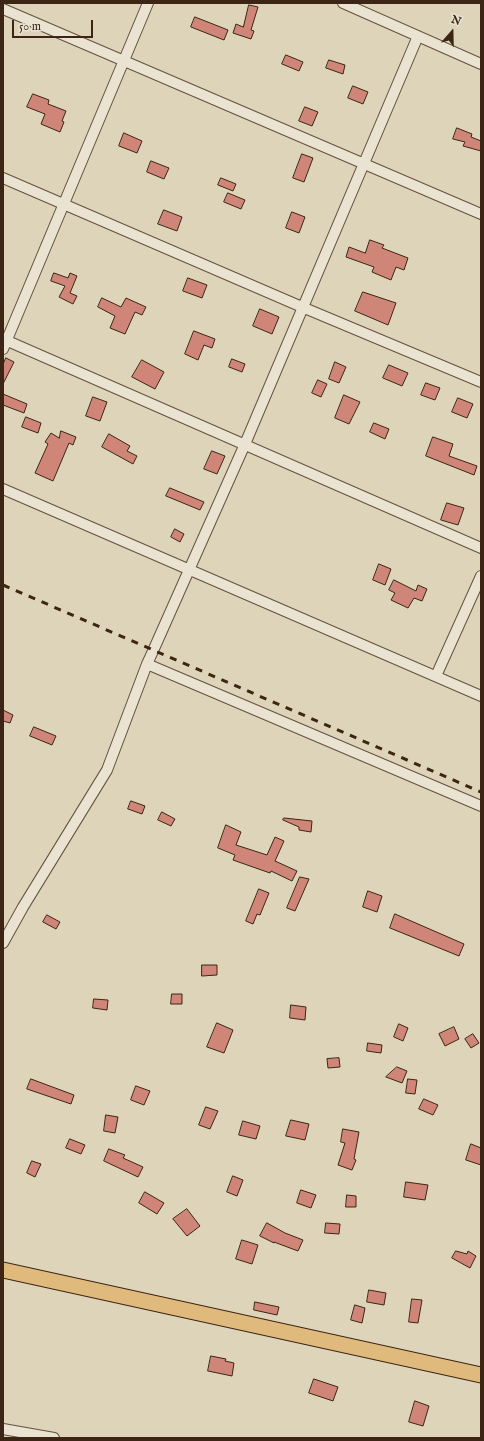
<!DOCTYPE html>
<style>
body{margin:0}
#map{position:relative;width:484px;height:1441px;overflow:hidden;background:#ded4b9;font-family:"IM FELL English",serif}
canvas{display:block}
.frame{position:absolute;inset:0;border:4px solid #3c2514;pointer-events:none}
.north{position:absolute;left:432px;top:12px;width:40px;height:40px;-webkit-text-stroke:3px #eae3d2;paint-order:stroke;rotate:20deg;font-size:11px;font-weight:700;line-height:16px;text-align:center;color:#3c2514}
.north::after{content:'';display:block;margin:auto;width:14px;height:18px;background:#3c2514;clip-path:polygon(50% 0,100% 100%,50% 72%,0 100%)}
.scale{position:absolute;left:12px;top:20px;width:81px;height:18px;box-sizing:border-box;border:2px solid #3c2514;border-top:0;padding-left:5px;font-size:12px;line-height:14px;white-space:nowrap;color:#3c2514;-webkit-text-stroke:3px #eae3d2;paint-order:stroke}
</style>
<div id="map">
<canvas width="484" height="1441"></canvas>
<div class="frame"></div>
<div class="north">N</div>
<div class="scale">50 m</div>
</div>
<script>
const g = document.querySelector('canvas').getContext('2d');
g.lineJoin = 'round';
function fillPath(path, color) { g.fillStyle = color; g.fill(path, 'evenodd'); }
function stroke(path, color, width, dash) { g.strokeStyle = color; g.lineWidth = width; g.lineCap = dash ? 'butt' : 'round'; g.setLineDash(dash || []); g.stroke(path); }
const building = new Path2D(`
 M249,5L258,7L251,30L254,31L251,39L233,33L236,24L243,27Z
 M195,17L228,30L224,40L191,27Z
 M286,55L303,62L299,71L282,64Z
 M329,60L345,65L343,74L326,68Z
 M353,86L368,92L363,104L348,98Z
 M33,94L49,100L48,104L66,111L62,121L64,122L60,132L41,124L45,114L27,107Z
 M305,107L318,112L312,126L299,121Z
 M457,128L472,134L471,137L481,141V151L463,146L465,142L453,139Z
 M124,133L142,141L137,153L119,146Z
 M302,154L313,158L304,182L293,178Z
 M151,161L169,168L164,179L147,172Z
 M221,178L236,184L233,191L218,185Z
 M228,193L245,200L241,209L224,202Z
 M164,210L182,217L177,231L158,224Z
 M292,212L305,217L299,233L286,228Z
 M370,240L384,245L382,248L408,258L404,270L396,267L391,280L372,272L374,267L346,257L349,247L365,253Z
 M54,273L68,278L70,273L77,276L70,293L77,296L73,304L59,297L65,286L51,281Z
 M188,278L207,285L202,298L183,291Z
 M363,292L396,303L388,325L355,311Z
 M102,298L121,307L126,298L146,307L142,315L135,312L125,334L110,328L115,316L98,307Z
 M260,309L279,317L272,334L253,326Z
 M194,331L215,339L212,348L204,345L198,360L185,354Z
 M6,358L14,362L3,384V365Z
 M232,359L245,364L242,372L229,367Z
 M142,360L164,372L155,389L132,377Z
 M335,362L346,367L339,383L329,379Z
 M389,365L408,373L402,386L383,378Z
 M318,380L327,384L321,397L312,393Z
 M426,383L440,388L435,400L421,395Z
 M3,394L27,404L24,413L3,405Z
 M344,395L360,402L349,424L335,418Z
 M93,397L107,402L100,421L86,416Z
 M458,398L473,404L467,418L452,412Z
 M26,417L41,423L38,433L22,427Z
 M374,423L389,429L385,439L370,432Z
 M61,431L76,437L73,445L69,443L53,481L35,473L48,444L45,442L51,433L59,438Z
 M109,434L130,446L127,451L137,456L133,464L102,447Z
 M433,437L453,444L449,456L477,466L474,475L426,456Z
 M212,451L225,456L217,474L204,469Z
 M170,488L204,502L200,510L166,496Z
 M447,503L464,508L458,525L441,520Z
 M175,529L184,534L180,542L171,537Z
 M379,564L391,569L385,585L373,580Z
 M394,580L416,591L418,585L427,589L422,601L414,598L408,608L391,600L395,593L389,590Z
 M3,710L13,715L10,723L3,721Z
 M34,727L56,736L52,745L30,736Z
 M131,801L145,806L142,814L128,809Z
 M162,812L175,819L171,826L158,820Z
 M284,818L312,821L311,832L299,830V827L283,820Z
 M226,825L241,832L236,845L267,855L275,837L284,841L275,861L297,871L292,881L271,871L270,873L233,860L235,855L218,848Z
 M300,877L309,879L295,911L287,908Z
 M259,889L269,893L260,915L257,914L253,924L246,921Z
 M368,891L382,896L377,912L363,907Z
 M395,914L464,944L459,956L390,928Z
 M47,915L60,922L56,929L43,922Z
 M202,965H217V975L202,976Z
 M172,994H182V1004H171Z
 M94,999L108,1000L107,1010L93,1008Z
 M291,1005L306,1007L305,1020L290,1018Z
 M217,1023L233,1030L224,1053L207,1047Z
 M399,1024L408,1028L403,1041L394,1037Z
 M454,1027L459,1039L445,1046L439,1034Z
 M473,1034L479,1043L471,1048L465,1039Z
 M368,1043L382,1045L381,1053L367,1051Z
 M339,1058L340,1067L328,1068L327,1059Z
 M397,1067L407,1071L402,1083L386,1077Z
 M31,1079L74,1095L71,1104L27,1089Z
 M408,1079L417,1080L415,1094L406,1093Z
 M136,1086L150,1091L144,1105L131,1100Z
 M424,1099L438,1105L433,1115L419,1109Z
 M206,1107L218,1111L210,1129L199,1125Z
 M106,1115L118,1117L115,1133L104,1131Z
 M291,1120L309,1124L305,1140L286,1136Z
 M243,1121L260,1126L256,1139L239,1135Z
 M343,1129L359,1132L354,1159L356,1160L352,1170L338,1165L345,1143L341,1142Z
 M70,1139L85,1145L81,1154L66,1148Z
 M471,1144L481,1148V1165L466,1160Z
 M109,1149L125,1155L123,1158L143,1167L138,1177L104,1161Z
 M32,1161L41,1164L35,1177L27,1173Z
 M233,1176L243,1180L237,1196L227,1192Z
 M406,1182L428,1185L425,1200L404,1197Z
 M301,1190L316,1195L311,1208L297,1203Z
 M145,1192L164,1203L157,1214L139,1203Z
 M347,1195L356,1196V1207H346Z
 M187,1209L200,1226L187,1236L173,1219Z
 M267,1223L285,1233L303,1240L298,1251L274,1242V1243L260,1236Z
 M326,1223L340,1224L339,1234L325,1233Z
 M242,1240L258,1245L252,1264L236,1259Z
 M456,1251L467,1254L468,1251L476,1256L470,1268L452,1258Z
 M369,1290L386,1293L384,1305L367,1302Z
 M412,1299L422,1300L418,1323L409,1322Z
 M255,1302L279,1307L277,1315L254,1310Z
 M355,1305L365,1308L362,1323L351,1320Z
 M211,1356L226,1359L225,1361L234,1363L232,1376L208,1371Z
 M314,1379L338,1387L333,1401L309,1393Z
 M415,1401L429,1406L423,1426L409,1422Z`);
fillPath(building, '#cf8679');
stroke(building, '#3c2514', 1);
const minor = new Path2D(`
 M343,3L481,64
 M3,9L481,214
 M3,178L302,307L481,382
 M3,339L481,548
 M3,349L148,3
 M3,489L481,696
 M147,664L481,806
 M436,676L481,576
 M3,943L23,907L107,770L147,664L153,651L245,444L418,36
 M3,1429L54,1438`);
const primary = new Path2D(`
 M3,1270L481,1375`);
stroke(minor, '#64513d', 12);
stroke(primary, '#3c2514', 17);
stroke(minor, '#eae3d2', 10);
stroke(primary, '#dfba7c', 15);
stroke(new Path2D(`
 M3,585L481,792`), '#3c2514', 3, [7, 7]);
</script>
